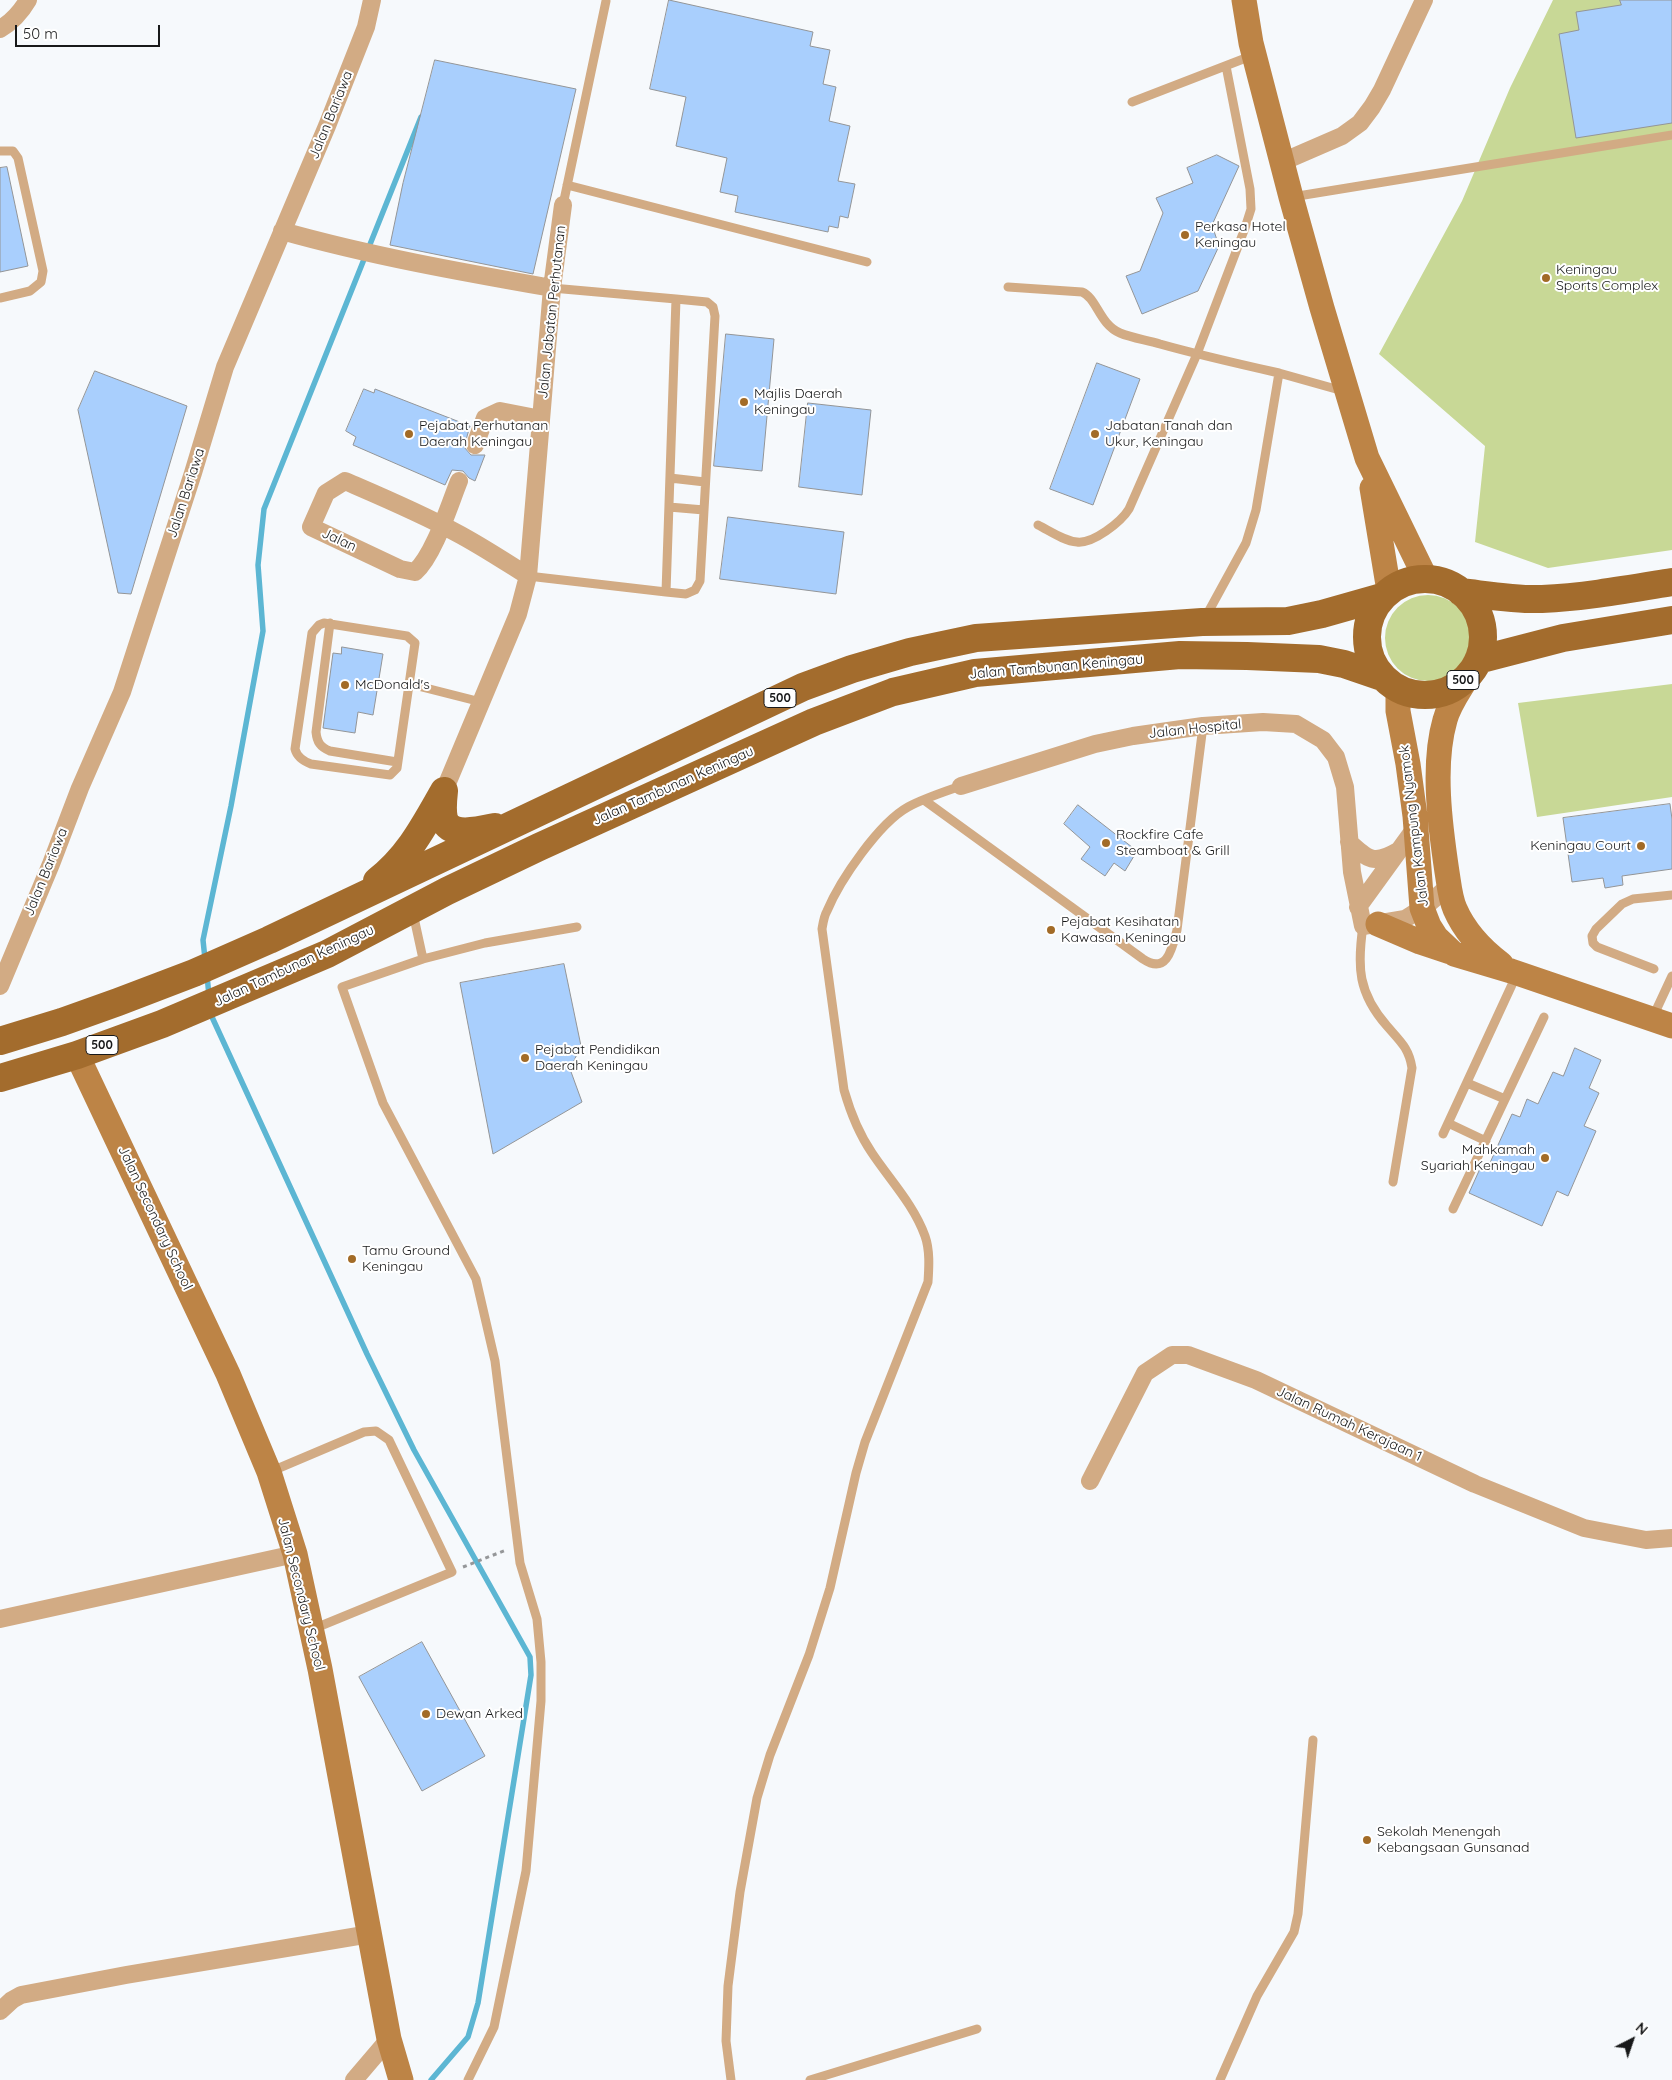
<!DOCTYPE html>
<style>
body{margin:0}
#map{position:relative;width:1672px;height:2080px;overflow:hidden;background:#f6f9fc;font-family:Quicksand,sans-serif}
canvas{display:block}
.north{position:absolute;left:1607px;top:2015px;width:50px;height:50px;-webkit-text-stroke:4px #fff;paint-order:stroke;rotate:41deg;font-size:14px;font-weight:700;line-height:20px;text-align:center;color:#18191a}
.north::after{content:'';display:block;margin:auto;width:18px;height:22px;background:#18191a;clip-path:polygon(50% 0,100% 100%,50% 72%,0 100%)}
.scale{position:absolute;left:15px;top:25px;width:145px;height:22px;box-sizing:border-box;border:2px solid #18191a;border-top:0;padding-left:6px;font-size:15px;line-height:18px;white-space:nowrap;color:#18191a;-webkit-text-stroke:4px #fff;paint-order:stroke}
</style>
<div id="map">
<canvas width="1672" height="2080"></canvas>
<div class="north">N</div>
<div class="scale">50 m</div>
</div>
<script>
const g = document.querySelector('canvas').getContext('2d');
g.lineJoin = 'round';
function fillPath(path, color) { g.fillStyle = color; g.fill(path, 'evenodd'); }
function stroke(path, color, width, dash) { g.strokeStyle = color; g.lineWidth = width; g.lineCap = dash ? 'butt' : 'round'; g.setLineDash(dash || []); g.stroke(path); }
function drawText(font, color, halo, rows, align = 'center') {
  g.font = font + ' Quicksand,sans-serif'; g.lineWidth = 4; g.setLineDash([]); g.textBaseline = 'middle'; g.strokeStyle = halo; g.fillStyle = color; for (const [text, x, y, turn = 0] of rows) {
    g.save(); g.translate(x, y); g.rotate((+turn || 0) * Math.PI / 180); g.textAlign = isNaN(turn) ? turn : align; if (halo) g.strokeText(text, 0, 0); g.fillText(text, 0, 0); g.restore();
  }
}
fillPath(new Path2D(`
 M1553,0H1672V550L1548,568L1475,542L1485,446L1379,354L1462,201L1510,88Z
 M1385 638a43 43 0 1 1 86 0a43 43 0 1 1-86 0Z
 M1672,684V797L1537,817L1518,703Z`), '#c8d896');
stroke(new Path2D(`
 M205,959L203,940L231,806L263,631L258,565L264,509L421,117
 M207,975L209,996
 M211,1010L212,1017L367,1354L414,1450L530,1657L531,1675L478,2003L468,2037L431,2080`), '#5cb6d3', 5.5);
const building = new Path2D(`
 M669,0L813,32L810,46L830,50L823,84L836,87L829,121L850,126L838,181L855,184L848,218L840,216L838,228L829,226L828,232L735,212L738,196L720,192L727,158L676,146L686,97L650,89Z
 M1620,0H1672V123L1576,138L1559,34L1579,30L1576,12L1621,5Z
 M435,60L576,89L533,274L390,245L403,183Z
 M1217,155L1239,166L1212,225L1219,246L1198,291L1142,314L1126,276L1140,271L1163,213L1156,198L1193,183L1187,168Z
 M7,167L28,266L0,272V168Z
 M726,334L774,339L762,471L714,466Z
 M1097,363L1140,379L1093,505L1050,489Z
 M95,371L187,406L131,594L118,593L78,410Z
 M364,389L374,393L375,389L470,426L464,447L471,455H485L475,481L469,478L463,471L452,470L445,485L353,445L356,437L346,431Z
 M808,403L871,410L862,495L799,487Z
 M728,517L844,532L836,594L720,579Z
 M342,647L383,654L373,715L358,712L355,733L323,728L333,653L341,654Z
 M1670,804L1672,819V869L1622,876L1623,885L1605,888L1603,878L1572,882L1563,818Z
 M1078,805L1137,851L1125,871L1114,863L1105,876L1081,859L1090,847L1064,824Z
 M564,964L581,1046L570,1069L582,1102L493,1154L460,983Z
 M1575,1048L1601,1060L1589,1088L1599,1093L1584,1126L1596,1131L1568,1196L1557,1191L1542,1226L1469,1193L1483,1162L1489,1165L1512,1114L1520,1117L1527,1099L1538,1104L1553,1072L1563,1076Z
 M422,1642L485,1756L422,1791L359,1677Z`);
fillPath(building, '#a9cffd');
stroke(building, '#939597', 1);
stroke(new Path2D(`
 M463,1567L506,1550`), '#959799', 3, [4, 4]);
stroke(new Path2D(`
 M1132,102L1251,56
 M0,151H13L18,158L43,271L41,282L30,291L0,298
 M567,185L867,262
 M1292,197L1672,135
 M563,205L606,1
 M1008,287L1082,292C1097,298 1099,324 1120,333C1132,338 1147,340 1160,344C1199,355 1239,364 1279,373
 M670,478L705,482
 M669,507L704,510
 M1038,525C1050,531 1064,541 1077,542C1093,544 1121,522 1129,509L1197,354L1245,228L1251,209L1250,189L1226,66
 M528,576L666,592L676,299L552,288
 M666,592L686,594L695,590L700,581L715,316L713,307L707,302L676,299
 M1205,618L1246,543L1256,510L1279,373L1343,391
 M324,623L407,636L415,643L397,768L390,775L311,764C303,761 297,757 295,749L312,633L319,625Z
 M330,623L316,732C317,742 320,747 330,751L397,762
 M410,684L481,702
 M924,800L1143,959C1167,975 1172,949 1177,930L1203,726
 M413,913L423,959
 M1363,926C1357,967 1358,993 1387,1026C1400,1041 1409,1048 1412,1068L1393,1182
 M1654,969L1597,947L1593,943L1592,936L1596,929L1622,904L1633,899L1672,895
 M1652,1019L1672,976
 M1467,1083L1505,1099
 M1448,1123L1486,1141
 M1443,1134L1516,976
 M1453,1209L1544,1017
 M272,1471L364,1432L376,1431L389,1440L452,1572L313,1629
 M468,2080L494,2027L526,1871L541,1701V1662L537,1619L520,1563L495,1361L476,1279L383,1103L342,987L423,959L485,943L577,927
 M731,2080L726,2041L728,1986L740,1892L757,1798L770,1755L809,1655L830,1588L856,1473L865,1442L928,1282C929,1267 930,1250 925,1236C914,1205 890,1180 872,1153C859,1134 850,1111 844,1090L822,929C823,923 824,916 827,911C840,880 879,823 908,807C925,798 944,792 961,786
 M810,2080L977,2029
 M1220,2080L1257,1996L1294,1932L1298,1914L1313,1740`), '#d2ab84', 9);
stroke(new Path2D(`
 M0,29C12,22 21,12 28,0
 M1282,162L1342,136L1360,123L1372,107L1382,90L1424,0
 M282,231C371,256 461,272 552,288
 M475,445L485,418L500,411L541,419
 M459,481C449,506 434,555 415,572L400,569L311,527L326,493L345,481C382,497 420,513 455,532C480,545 504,561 528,576
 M961,786L1095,744L1133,736L1203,726L1263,722L1296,724L1323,740L1336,757L1345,787L1352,872L1363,926L1405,919L1427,905L1449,886
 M444,791L518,614L528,576L552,288L563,205
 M1349,842C1368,860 1374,865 1398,851
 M1358,907L1416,827
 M0,986L51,864L80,788L122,692L193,473L225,367L327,126L366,27L372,0
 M1090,1481L1145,1373L1172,1355H1188L1256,1380L1475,1484L1584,1528L1646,1540L1672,1538
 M0,1619L295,1554
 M0,2011L12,2000L21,1995L126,1975L370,1934
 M354,2080L389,2039`), '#d2ab84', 18);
stroke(new Path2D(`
 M1244,0L1251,43L1291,197L1322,308L1367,458L1426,579
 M1372,488L1389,591
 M1468,676C1460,690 1449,704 1445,720C1432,765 1440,825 1447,872C1449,884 1450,898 1455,909C1465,932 1481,949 1501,964
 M1398,689V711L1408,764L1415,816L1422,908L1429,926L1436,937L1454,954L1511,971L1672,1026
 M1378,924L1420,942L1450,952
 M77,1055L228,1374L269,1472L295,1554L320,1669L389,2039L401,2080`), '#bd8446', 25);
stroke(new Path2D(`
 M1367 637a58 58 0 1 1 116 0a58 58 0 1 1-116 0Z
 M1461,592C1487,595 1515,600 1542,599C1585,597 1629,589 1672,582
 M1478,660L1563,638L1672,620
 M444,791C443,800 442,811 444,819C450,838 481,830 495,827
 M377,881C409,856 424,826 444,791
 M0,1041L62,1022L118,1002L194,973L269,940L803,687L852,669L910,652L976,638L1202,622L1288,621L1322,614L1382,597
 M0,1078L77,1055L162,1024L327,954L447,891L539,847L814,722L893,692L975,673L1180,655L1247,656L1319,659L1344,664L1382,677`), '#a36c2d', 28);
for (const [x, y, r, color] of [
 [1185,235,5,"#a26b27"],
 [1546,278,5,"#a26b27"],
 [744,402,5,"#a26b27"],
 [409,434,5,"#a26b27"],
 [1095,434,5,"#a26b27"],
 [345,685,5,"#a26b27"],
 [1106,843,5,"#a26b27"],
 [1641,846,5,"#a26b27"],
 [1051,930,5,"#a26b27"],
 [525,1058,5,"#a26b27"],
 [1545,1158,5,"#a26b27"],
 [352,1259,5,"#a26b27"],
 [426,1714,5,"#a26b27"],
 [1367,1840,5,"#a26b27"]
]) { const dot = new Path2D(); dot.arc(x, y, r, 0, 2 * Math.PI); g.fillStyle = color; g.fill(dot); stroke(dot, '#fff', 2); }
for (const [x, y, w] of [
 [1463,680,32],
 [780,698,32],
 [102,1045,32]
]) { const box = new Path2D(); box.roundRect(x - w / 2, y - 9.5, w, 19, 4); g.fillStyle = '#fff'; g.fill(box); stroke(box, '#18191a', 1); }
drawText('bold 12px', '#18191a', null, [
 ["500",1463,680],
 ["500",780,698],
 ["500",102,1045]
]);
drawText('14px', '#18191a', '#fff', [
 ["Jalan Bariawa",331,115,-68],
 ["Jalan Jabatan Perhutanan",552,312,-84],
 ["Jalan Bariawa",186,493,-72],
 ["Jalan",339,540,25],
 ["Jalan Tambunan Keningau",1056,667,-5],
 ["Jalan Hospital",1195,729,-6],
 ["Jalan Tambunan Keningau",673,786,-24],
 ["Jalan Kampung Nyamok",1414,826,-97],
 ["Jalan Bariawa",46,872,-68],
 ["Jalan Tambunan Keningau",294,966,-25],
 ["Jalan Secondary School",155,1218,65],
 ["Jalan Rumah Kerajaan 1",1349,1424,25],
 ["Jalan Secondary School",301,1594,76]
]);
drawText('14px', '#18191a', '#fff', [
 ["Perkasa Hotel",1195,227],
 ["Keningau",1195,243],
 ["Keningau",1556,270],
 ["Sports Complex",1556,286],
 ["Majlis Daerah",754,394],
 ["Keningau",754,410],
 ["Pejabat Perhutanan",419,426],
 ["Daerah Keningau",419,442],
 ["Jabatan Tanah dan",1105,426],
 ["Ukur, Keningau",1105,442],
 ["McDonald's",355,685],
 ["Rockfire Cafe",1116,835],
 ["Steamboat & Grill",1116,851],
 ["Keningau Court",1631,846,"right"],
 ["Pejabat Kesihatan",1061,922],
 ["Kawasan Keningau",1061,938],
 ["Pejabat Pendidikan",535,1050],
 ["Daerah Keningau",535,1066],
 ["Mahkamah",1535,1150,"right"],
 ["Syariah Keningau",1535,1166,"right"],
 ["Tamu Ground",362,1251],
 ["Keningau",362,1267],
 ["Dewan Arked",436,1714],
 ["Sekolah Menengah",1377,1832],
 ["Kebangsaan Gunsanad",1377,1848]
], 'left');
</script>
